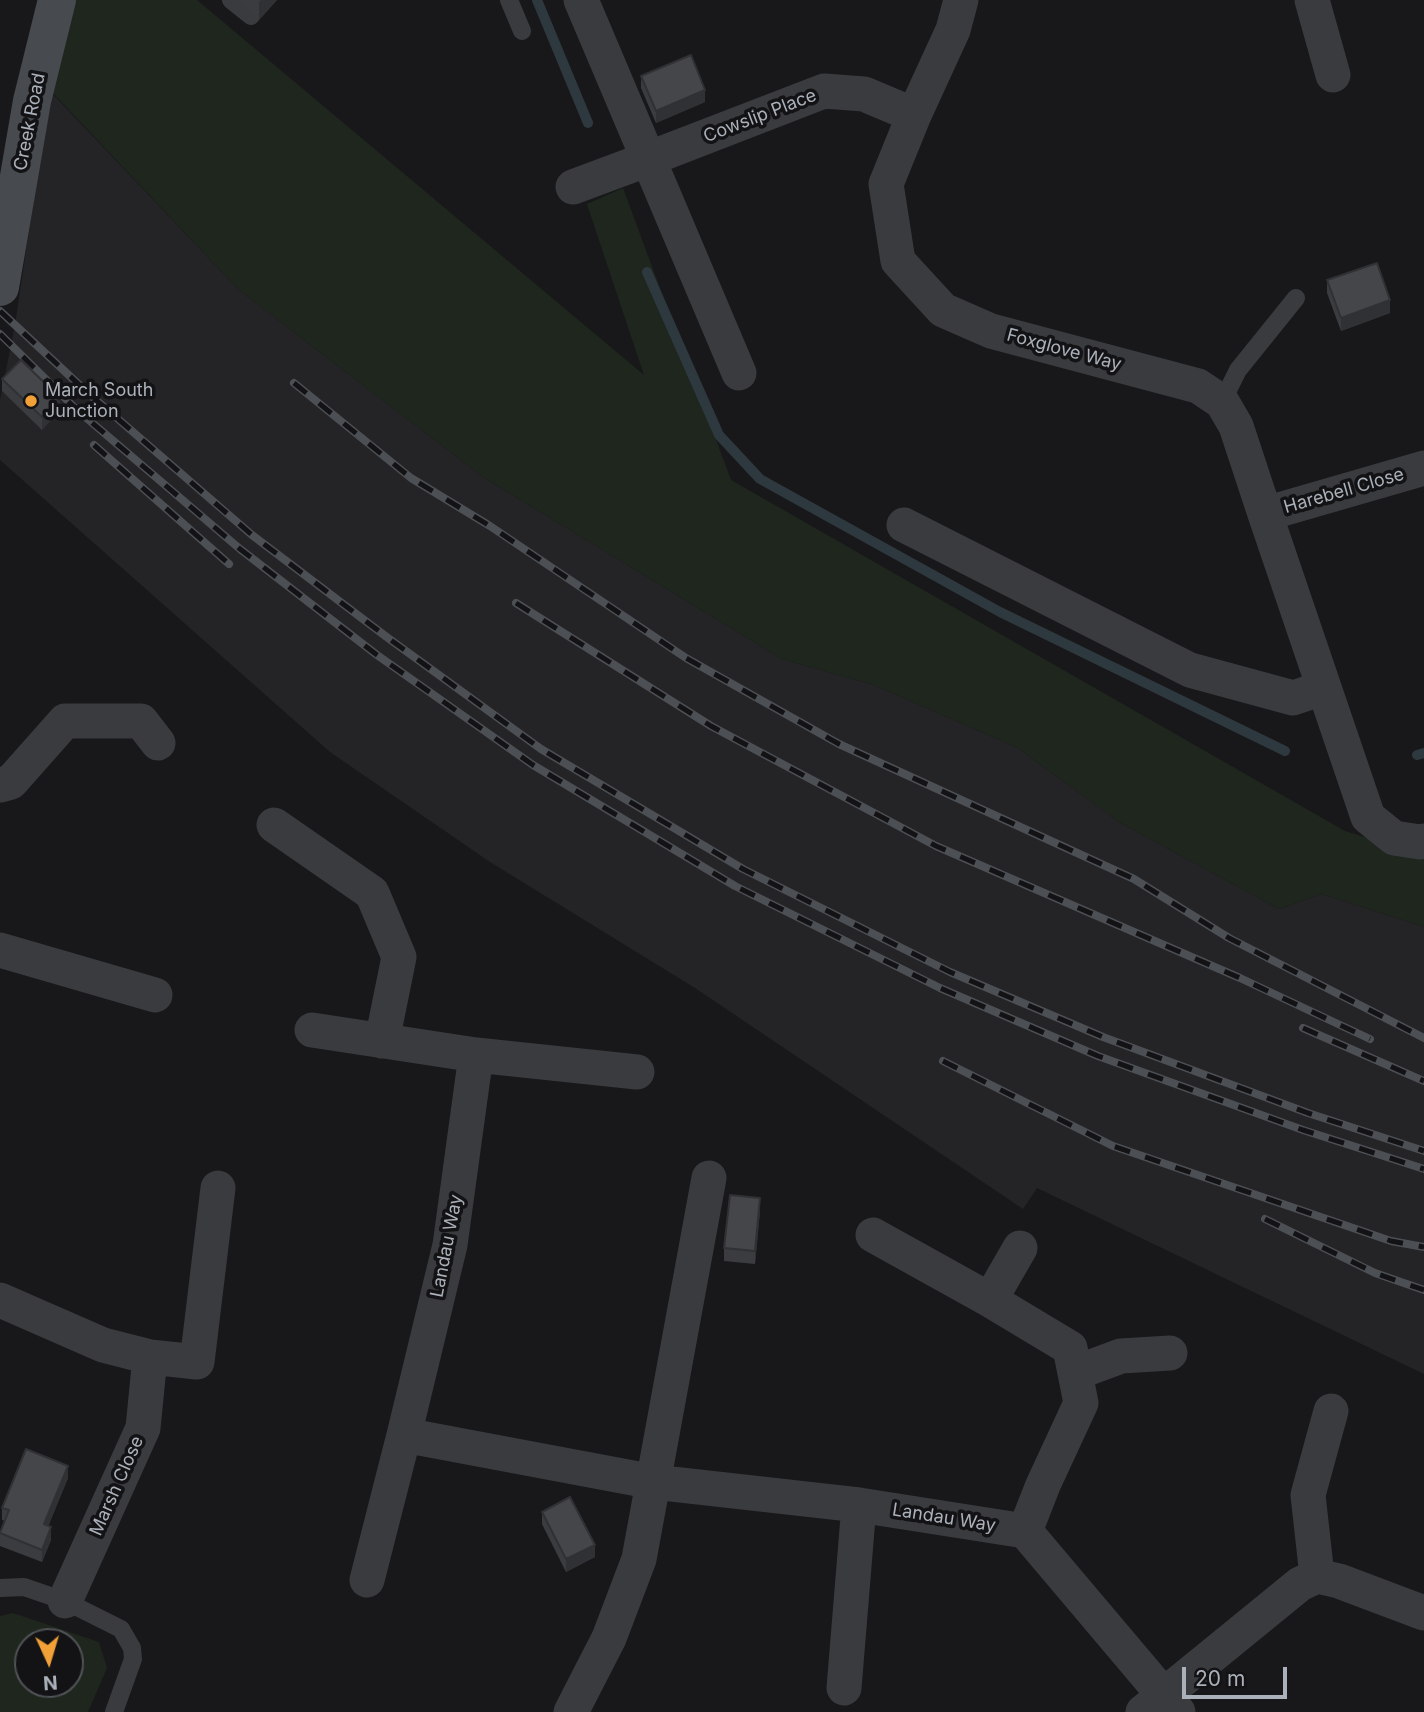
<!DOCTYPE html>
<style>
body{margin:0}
#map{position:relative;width:1424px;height:1712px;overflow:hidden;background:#18181a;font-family:Inter,sans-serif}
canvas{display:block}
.north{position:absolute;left:14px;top:1628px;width:70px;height:70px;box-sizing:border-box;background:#131315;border:2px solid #505257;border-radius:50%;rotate:176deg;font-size:19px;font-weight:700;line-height:28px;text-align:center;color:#abb1ba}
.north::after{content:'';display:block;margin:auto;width:24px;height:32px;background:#f2a138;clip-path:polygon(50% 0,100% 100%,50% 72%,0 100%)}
.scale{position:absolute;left:1182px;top:1667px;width:105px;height:32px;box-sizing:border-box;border:4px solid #abb1ba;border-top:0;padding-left:9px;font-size:21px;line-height:24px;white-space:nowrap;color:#abb1ba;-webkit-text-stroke:5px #131315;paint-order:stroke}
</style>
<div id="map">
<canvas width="1424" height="1712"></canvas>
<div class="north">N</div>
<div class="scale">20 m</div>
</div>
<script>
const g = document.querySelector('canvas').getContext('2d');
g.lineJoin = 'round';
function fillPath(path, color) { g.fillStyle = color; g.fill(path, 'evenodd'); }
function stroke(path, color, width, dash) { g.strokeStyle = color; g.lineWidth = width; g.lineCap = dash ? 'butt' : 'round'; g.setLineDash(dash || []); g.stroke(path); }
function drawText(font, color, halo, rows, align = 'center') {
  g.font = font + ' Inter,sans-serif'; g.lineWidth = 7; g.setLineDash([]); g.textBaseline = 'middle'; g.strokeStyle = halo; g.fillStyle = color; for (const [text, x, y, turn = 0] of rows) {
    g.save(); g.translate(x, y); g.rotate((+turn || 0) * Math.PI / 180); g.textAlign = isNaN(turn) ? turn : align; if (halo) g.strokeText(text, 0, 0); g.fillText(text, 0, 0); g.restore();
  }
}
fillPath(new Path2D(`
 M50,91L239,290L483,477L782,659L874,685L1018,748L1119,822L1279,909L1322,894L1424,927V1374L1037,1188L1023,1209L695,988L490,862L330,752L0,460V400L15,325Z`), '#242427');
fillPath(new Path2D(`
 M75,0H197L644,375L587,204L623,188L731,480L1345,831L1424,855V927L1322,894L1279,909L1119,822L1018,748L874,685L782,659L483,477L239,290L51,91Z
 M13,1613L99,1642L107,1668L88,1712H0V1616ZM70,1642V1684H28V1642Z`), '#1e261e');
stroke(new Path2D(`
 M537,0L588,123
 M647,272L719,435L760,479L1000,612L1285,751
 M1417,755L1424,753`), '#2e393f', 10);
stroke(new Path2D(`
 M231,0L251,16
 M509,0L522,31
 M1222,402L1238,370L1296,298
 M0,1588L24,1587L65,1601L121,1629L132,1648L133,1659L114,1712`), '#393b3f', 18);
stroke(new Path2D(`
 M581,0L739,373
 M961,0L953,30L914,115L886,184L898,261L943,310L991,331L1198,386L1222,402L1236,426L1265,514L1368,817L1394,838L1420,842L1424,841
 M1312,0L1333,75
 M573,187L648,159L824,91L864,94L914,115
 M1265,514L1424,468
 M904,525L1190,670L1293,698L1323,688
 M0,785L11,782L65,721H141L158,743
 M274,825L372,893L399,957L382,1041
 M0,950L155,995
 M312,1030L476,1055
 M637,1072L476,1055L450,1245L404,1435L654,1482L859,1505L1025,1531L1178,1712
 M873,1235L990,1300L1070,1348L1081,1403L1043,1485L1025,1531
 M0,1300L103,1345L150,1357L143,1428L65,1601
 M990,1300L1020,1248
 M150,1357L197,1362L218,1188
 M1075,1373L1121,1356L1170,1353
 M1317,1576L1308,1495L1331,1411
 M367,1580L404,1435
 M844,1688L859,1505
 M571,1712L609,1638L639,1559L709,1178
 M1143,1712L1300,1584L1317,1576L1339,1581L1424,1613`), '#393b3f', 35);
stroke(new Path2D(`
 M0,287L32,101L57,0`), '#474a4f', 38);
const rail = new Path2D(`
 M0,311L88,393L252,535L388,638L541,749L743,869L950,972L1103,1037L1308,1113L1424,1151
 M0,334L76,409L240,549L377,655L533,765L735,886L940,988L1098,1056L1303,1130L1424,1169
 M294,383L411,478L490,526L686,658L839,744L1134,879L1229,938L1424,1038
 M94,445L229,564
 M516,603L711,726L936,846L1240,978L1370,1039
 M1303,1028L1424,1081
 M943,1061L1113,1146L1391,1241L1424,1247
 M1265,1219L1375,1273L1424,1290`);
stroke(rail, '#4c4f54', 8);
stroke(rail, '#131315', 5, [16]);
fillPath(new Path2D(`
 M237,0H277L259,20Z
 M641,76L705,102L656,123L641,88Z
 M1327,280L1390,313L1341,331L1327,293Z
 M2,379L60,410L42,430L2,391Z
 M760,1211L755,1264L724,1261V1248Z
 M68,1478L48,1526L51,1540L42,1562L0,1546V1532L5,1521L2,1520V1508Z
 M542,1512L595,1557L566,1572L542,1524Z`), '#3b3c40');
fillPath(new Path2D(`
 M261,0H277L259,20V2Z
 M705,90V102L656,123V111Z
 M1390,300V313L1341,331V318Z
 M60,398V410L42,430V417Z
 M760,1198V1211L755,1264V1251Z
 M68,1466V1478L44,1537V1524Z
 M51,1527V1540L42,1562V1550Z
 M595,1545V1557L566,1572V1559Z`), '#303134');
const building = new Path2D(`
 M691,55L705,90L656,111L641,76Z
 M1377,263L1390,300L1341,318L1327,280Z
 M21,360L60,398L42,417L2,379Z
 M730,1195L760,1198L755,1251L724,1248Z
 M26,1449L68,1466L44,1524L51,1527L42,1550L0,1533L9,1510L2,1508Z
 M570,1497L595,1545L566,1559L542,1512Z`);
fillPath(building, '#45464a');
stroke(building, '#303134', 2);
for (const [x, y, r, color] of [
 [31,401,7,"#f2a138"]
]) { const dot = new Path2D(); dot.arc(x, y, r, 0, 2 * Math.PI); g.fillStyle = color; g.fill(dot); stroke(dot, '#131315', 2.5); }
drawText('18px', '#abb1ba', '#131315', [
 ["Cowslip Place",760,116,-21],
 ["Creek Road",30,122,-79],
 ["Foxglove Way",1064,350,15],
 ["Harebell Close",1344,491,-16],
 ["Landau Way",447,1246,-79],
 ["Marsh Close",117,1486,-66],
 ["Landau Way",944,1518,9]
]);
drawText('18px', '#abb1ba', '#131315', [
 ["March South",45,391],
 ["Junction",45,412]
], 'left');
</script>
